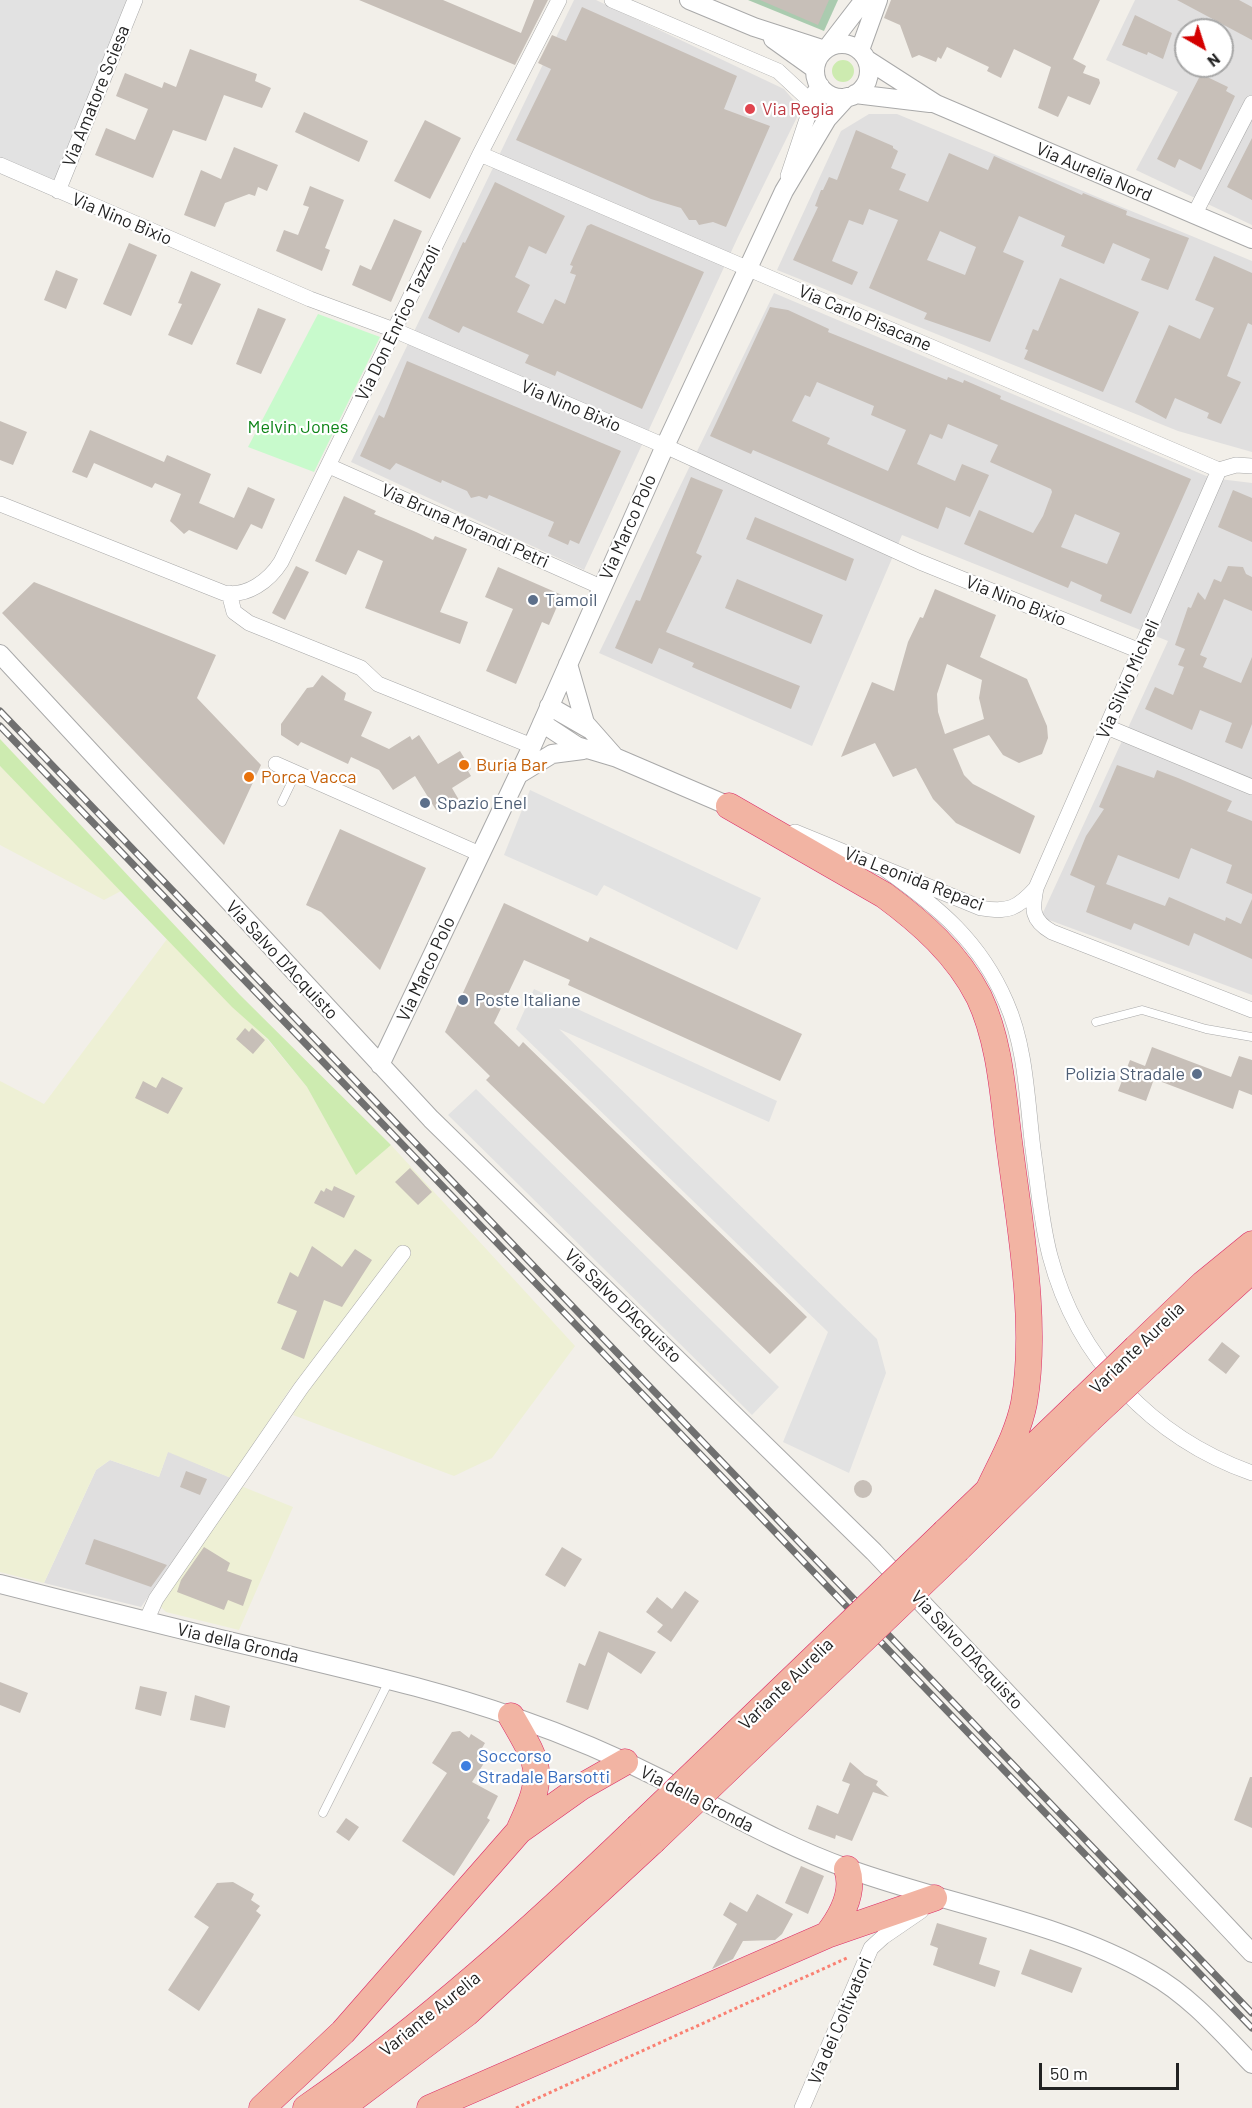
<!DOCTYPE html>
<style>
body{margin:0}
#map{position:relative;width:1252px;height:2108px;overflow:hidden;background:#f2efe9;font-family:Barlow,sans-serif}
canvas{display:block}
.north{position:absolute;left:1174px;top:18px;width:60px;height:60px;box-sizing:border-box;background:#fff;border:2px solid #a7a7a7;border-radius:50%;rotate:141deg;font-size:16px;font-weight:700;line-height:24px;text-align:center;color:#222}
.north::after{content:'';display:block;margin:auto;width:21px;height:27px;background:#d40000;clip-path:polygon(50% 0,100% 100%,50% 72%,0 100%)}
.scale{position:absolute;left:1039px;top:2063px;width:140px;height:27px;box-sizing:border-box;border:3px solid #222;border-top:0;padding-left:8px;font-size:18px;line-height:21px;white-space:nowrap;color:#222;-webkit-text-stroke:4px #fff;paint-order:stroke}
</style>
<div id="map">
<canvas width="1252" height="2108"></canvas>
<div class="north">N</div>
<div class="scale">50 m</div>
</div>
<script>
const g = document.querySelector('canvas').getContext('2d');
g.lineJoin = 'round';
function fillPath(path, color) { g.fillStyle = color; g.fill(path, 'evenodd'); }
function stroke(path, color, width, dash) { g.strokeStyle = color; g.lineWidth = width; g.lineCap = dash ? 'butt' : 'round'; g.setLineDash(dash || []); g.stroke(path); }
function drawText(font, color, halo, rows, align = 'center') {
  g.font = font + ' Barlow,sans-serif'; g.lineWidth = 4.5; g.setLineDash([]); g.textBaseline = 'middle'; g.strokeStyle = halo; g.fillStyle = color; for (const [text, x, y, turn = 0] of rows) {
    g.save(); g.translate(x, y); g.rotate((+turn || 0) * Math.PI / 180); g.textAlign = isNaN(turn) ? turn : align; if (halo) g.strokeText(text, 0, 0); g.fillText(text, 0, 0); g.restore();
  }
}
fillPath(new Path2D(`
 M574,0H596L784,89L801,109L738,237L584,570L351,462Z
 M1135,0H1252V225L1136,170L1178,92L1106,60ZM1186,30H1222V66H1186Z
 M869,114H897L1252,261V452L1178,431L777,270L841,131Z
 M774,293L1211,478L1252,483V995L1041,917L1168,641L902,535L812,746L599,653Z
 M168,1451L231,1478L141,1607L44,1583L96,1470L110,1460L159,1477Z`), '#e0dfdf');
fillPath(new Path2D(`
 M0,766L61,829L121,891L104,900L0,845Z
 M167,939L267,1039L307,1087L356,1174L391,1145L575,1346L492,1458L454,1476L293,1415L298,1405L290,1389L231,1478L168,1452L159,1477L110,1460L96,1470L44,1583L0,1572V1081L44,1104Z
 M241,1486L293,1507L239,1630L166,1612L160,1606Z`), '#eef0d5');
fillPath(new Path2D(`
 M832 71a11 11 0 1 1 22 0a11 11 0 1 1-22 0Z
 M0,739L240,995L391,1145L356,1175L307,1087L268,1039L232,1007L0,766Z`), '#cdebb0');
fillPath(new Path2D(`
 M748,0H838L824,31Z`), '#aacbaf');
fillPath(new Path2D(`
 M318,314L380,337L314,472L248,447Z`), '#c8facc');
fillPath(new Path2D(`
 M0,0H132L53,196L0,173Z
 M530,790L761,898L737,950L604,885L597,896L504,855Z
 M534,989L777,1101L769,1122L559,1029L877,1339L886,1373L849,1473L783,1442L828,1332L516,1029Z
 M476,1089L779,1387L752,1415L448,1115Z`), '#e2e2e2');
fillPath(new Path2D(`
 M359,0H443L521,33L534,0H548L515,65Z
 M760,0H829L818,25Z
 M891,0H1100L1073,59L1086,66L1083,73L1099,79L1100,83L1090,105L1068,96L1058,117L1038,108L1051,67L1014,49L1001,78L987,71L989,67L947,47L941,59L938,57L936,62L919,55L912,58L900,25L884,18Z
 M1177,0H1239L1252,7V40Z
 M582,7L737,76L724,109L770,126L726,227L713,222L699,225L696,220H689L681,208L651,199L516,140L551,69L538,63L552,35L566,41Z
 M1135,15L1172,33L1163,59L1148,52L1147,55L1122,45Z
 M190,49L257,74L255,81L271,88L262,108L224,95L206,141L173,130L153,178L95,155L106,128L135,140L148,109L116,96L125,73L162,88L164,82L176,87Z
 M1201,74L1228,87L1226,91L1235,96L1201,170L1179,159L1175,168L1157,159Z
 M304,112L368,141L359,162L295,132Z
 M425,120L461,138L430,199L394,181Z
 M856,130L893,146V148L898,151L891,168L906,174L899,190L928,202L949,153L988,170L994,156L1082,195L1083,193L1127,211L1126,215L1189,238L1168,290L1141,280L1150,259L1113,243L1104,264L1061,246L1065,236L1019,216L1003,252L1024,261L990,342L924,319L927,313L869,288L898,220L869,209L863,225L849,220L832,261L858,272L852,285L793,260L818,207L815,206L821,190H823L829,177L837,180ZM940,231L976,247L965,275L927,260Z
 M1252,138V200L1227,187Z
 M234,147L278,165L267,191L258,187L255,196L249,194L225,203L215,227L184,215L201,170L221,179Z
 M495,182L565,216L546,254L529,246L515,277L530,285L517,312L543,324L555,299L565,304L576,275L570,273L573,266L570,265L587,226L591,224L704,272L642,409L557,371L555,376L525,363L529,355L463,326L459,333L428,318L463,242L465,243Z
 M310,186L344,200L325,248L330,250L322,271L276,251L284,230L298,235L309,207L303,205Z
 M394,219L422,231L391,302L352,285L360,265L371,270Z
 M129,243L157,255L131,316L103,304Z
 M1214,256L1252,273V325L1248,323L1227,376L1241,382L1221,424L1207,418L1209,413L1175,398L1166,419L1135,402L1169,325L1200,339L1214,308L1195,300Z
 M56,270L78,279L66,309L44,300Z
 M191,271L221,284L192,345L168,335L182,304L178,303Z
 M1060,278L1139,312L1103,392L1024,359L1028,350L1025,349L1033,329L1038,331Z
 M770,307L788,310L829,329L828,332L947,380L948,377L963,383L964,380L1001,396L1000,399L1191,479L1131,614L1100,601L1102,595L1071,581L1068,588L964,544L979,510L1033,533L1043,516L1052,492L1051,489L990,462L998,445L948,424L942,439L930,434L917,464L955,481L962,464L989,475L970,517L946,507L938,529L753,450L751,454L710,436ZM817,382L874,406L871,415L906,430L888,471L827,444L830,438L792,421L805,395L810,397ZM1075,514L1120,533L1107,564L1061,547Z
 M258,308L286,319L261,374L236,364Z
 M407,361L621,451L579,544L570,540L568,545L548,536L554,522L489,495L487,499L479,496L471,498L467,491L442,480L441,483L396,463L390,470L360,456L379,415L384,418Z
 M0,421L27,432L13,465L0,460Z
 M90,430L164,462L167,455L211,474L199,503L234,518L248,487L275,499L262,529L251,524L237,550L189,530L184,534L170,521L181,494L155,483L152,488L94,463L87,478L72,472Z
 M691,477L723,490L696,553L702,556L666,632L800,686L791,709L692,667L694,663L659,648L652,664L615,648L636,600L640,601Z
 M1233,490L1252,498V542L1218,527Z
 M344,496L376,511L374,514L416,532L433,540L435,536L467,549L440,612L468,622L460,644L365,608L383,561L358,550L346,575L315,561Z
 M755,517L854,559L846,581L746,539Z
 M296,566L309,572L285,620L272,613Z
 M1228,566L1243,567L1246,574L1252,577V611L1224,599L1200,655L1207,658L1203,667L1241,683L1252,657V724L1242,749L1225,742L1232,723L1200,710L1192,730L1145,709L1155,687L1173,695L1184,667L1178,665L1185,649L1175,645L1188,607L1191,608L1198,592L1205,600L1214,579L1221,582Z
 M498,567L562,595L549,625L542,622L516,684L486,671L513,609L485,597Z
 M737,579L823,615L811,644L725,608Z
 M34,582L216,655L197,698L261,765L224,845L2,613Z
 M935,589L996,615L980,657L1027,679L1047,726L1048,738L1042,754L1019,763L1003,755L989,735L953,749L964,775L973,784L1035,816L1020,854L956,823L933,799L916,768L893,777L875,743L841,757L872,682L894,691L908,642L920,617L923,618ZM947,664L982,680L979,698L984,719L945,734L938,712L937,694Z
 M322,675L346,693L344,700L372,712L361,736L389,749L410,736L412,740L419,735L438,764L460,751L471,769L468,771L471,776L452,788L459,800L444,809L442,806L436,810L415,776L393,790L379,770L351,757L348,764L301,742L298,746L281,735V724L307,688L313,687Z
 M1117,765L1154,778L1157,770L1178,778L1232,801L1227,811L1252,821V894L1226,883L1232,865L1191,848L1179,879L1118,855L1106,884L1165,906L1169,897L1225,921L1226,917L1241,924L1252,899V959L1194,933L1189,946L1134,923L1131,930L1086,912L1095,886L1070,875L1086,836L1104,809L1099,807Z
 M340,829L426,868L380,970L321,912L306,905Z
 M504,903L588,942L590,937L802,1034L780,1081L568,985L570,980L524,960L494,1023L519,1047L523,1042L807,1317L770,1354L486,1080L490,1076L445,1032Z
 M245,1028L249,1032L252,1028L265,1040L253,1054L236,1039Z
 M1152,1047L1231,1077L1239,1056L1252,1060V1095L1239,1090L1233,1109L1154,1079L1146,1101L1118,1091L1130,1060L1145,1066Z
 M162,1077L183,1088L168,1114L135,1098L143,1081L156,1088Z
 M410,1168L432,1192L418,1205L395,1182Z
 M334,1186L355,1196L344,1218L314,1203L321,1190L324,1192L326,1188L332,1191Z
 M312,1246L342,1267L355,1249L372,1260L342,1307L324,1300L304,1359L281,1349L297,1311L277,1303L290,1272L298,1277Z
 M1222,1342L1240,1356L1226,1374L1208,1360Z
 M186,1471L207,1479L200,1495L180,1487Z
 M854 1489a9 9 0 1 1 18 0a9 9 0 1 1-18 0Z
 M94,1539L126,1550L167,1565L151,1587L85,1564Z
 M204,1547L230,1563L227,1571L252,1580L243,1606L228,1600L224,1610L177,1592L181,1580Z
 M562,1547L582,1559L565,1587L545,1575Z
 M685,1591L699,1601L671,1642L657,1632L663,1625L646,1612L657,1597L672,1609Z
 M599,1631L656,1652L641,1674L608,1652L588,1710L566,1702L579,1663L585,1666Z
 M0,1682L28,1693L20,1713L0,1705Z
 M140,1686L167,1692L161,1716L135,1709Z
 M195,1695L230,1706L225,1728L190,1720Z
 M460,1731L469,1738L471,1734L485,1743L478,1755L486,1760L472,1782L498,1796L487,1818L490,1820L454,1876L402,1841L447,1773L432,1763L452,1732Z
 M850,1762L865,1775L878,1781L876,1785L889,1797L873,1792L852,1841L836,1835L835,1839L808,1829L817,1805L838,1814L850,1784L842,1781Z
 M1250,1777H1252V1828L1234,1820Z
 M346,1818L359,1827L349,1841L336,1832Z
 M801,1866L824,1876L808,1914L785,1903Z
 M233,1882L254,1894L251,1900L260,1906L256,1911L261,1915L199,2011L168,1990L209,1927L194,1917L217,1883Z
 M757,1894L793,1914L782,1934L775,1940L743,1941L733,1959L712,1969L737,1924L723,1915L730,1902L747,1912Z
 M937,1923L987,1938L979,1964L1000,1971L995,1987L933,1965L938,1948L930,1945Z
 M1030,1949L1082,1968L1072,1993L1021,1974Z`), '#c7bfb8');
const service = new Path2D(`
 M282,802L296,773
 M1096,1022L1142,1010L1206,1029L1252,1037
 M323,1813L389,1681`);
const minor = new Path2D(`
 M612,0L778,71L807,98L809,113L788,176
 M480,154L1219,470L1236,465L1252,466
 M0,165L310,299L394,330L665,446L920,562L1140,651
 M58,191L135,0
 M1194,215L1252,103
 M329,466L601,587
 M1219,470L1036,888C1032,909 1031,920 1052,932L1252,1010
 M0,504L224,593C247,597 269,581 281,562L480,154L559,0
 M229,593L234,612L249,623L361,668L378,684L532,746
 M1107,727L1252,787
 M276,764L480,854
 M795,832L981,908C1008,913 1018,908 1036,888
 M886,870C938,907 980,941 1006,1002C1026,1047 1027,1100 1033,1149C1038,1184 1041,1222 1050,1256C1077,1359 1153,1438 1252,1473
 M146,1621L156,1599L301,1388L403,1253
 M802,2108L871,1948L883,1937L921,1911`);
const tertiary = new Path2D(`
 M689,0L754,27L825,50
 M773,39L815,69
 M815 71a27 27 0 1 1 54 0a27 27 0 1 1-54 0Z
 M827,48L864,0
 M860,50L878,0
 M866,59L936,104L1252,239
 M855,94L930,103
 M809,104L820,86
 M0,654L431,1119L874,1552L1252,1953
 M568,664L585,723L615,757
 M549,706L589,729
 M542,723L577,746L617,758L729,806
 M521,773L552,754L583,750
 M380,1065L532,746L665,446L784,191L827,119L847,97
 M0,1584C90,1607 180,1630 271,1651C352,1671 435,1689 514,1717C566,1735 616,1756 665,1781C726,1812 784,1846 849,1869C945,1904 1062,1922 1151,1974C1190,1996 1221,2032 1252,2064`);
const trunk = new Path2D(`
 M729,806L884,895C922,923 957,954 979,997C1001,1044 1003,1098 1010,1149C1020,1227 1038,1325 1024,1403C1018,1434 1001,1463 988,1491
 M1136,1348L1203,1284L1252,1244
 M1151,1362L1252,1270
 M945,1532L1082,1400
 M958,1549L1089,1420
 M511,1716C540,1766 546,1773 520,1828
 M827,1935C841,1917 855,1892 847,1869
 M262,2108L343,2032L519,1831L581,1787L625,1762
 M306,2108C426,2025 532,1929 637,1828
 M341,2108L467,2013L653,1841
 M430,2108L827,1935L934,1898`);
stroke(service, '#a9a9a9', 9);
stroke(minor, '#a9a9a9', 16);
stroke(tertiary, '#a9a9a9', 20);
stroke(trunk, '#dc2a67', 27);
stroke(new Path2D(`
 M516,2108L847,1958`), '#fa8072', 3, [3, 3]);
stroke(service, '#fff', 8);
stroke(minor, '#fff', 15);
stroke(tertiary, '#fff', 18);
stroke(trunk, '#f2b4a3', 26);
const rail = new Path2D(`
 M0,711L1252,2013
 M0,726L1252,2028`);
stroke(rail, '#707070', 7);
stroke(rail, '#fff', 4.5, [14]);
const trunkBridge = new Path2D(`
 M1082,1400L1136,1348
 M1089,1420L1151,1362
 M637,1828L945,1532
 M653,1841L958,1549`);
stroke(trunkBridge, '#dc2a67', 27, []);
stroke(trunkBridge, '#f2b4a3', 26);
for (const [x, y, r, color] of [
 [750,109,6,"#e0444e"],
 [533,600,6,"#5c6f8a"],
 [464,765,6,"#e8710a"],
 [249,777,6,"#e8710a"],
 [425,803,6,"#5c6f8a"],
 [463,1000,6,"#5c6f8a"],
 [1197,1074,6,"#5c6f8a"],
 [466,1766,6,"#3f7fe0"]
]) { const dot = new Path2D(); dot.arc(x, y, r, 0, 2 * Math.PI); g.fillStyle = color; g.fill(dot); stroke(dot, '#fff', 2); }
drawText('18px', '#222', '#fff', [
 ["Via Amatore Sciesa",96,96,-68],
 ["Via Aurelia Nord",1094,172,23],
 ["Via Nino Bixio",122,219,23],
 ["Via Carlo Pisacane",865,318,23],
 ["Via Don Enrico Tazzoli",398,323,-64],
 ["Via Nino Bixio",571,406,23],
 ["Via Bruna Morandi Petri",465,526,24],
 ["Via Marco Polo",628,527,-66],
 ["Via Nino Bixio",1016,601,22],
 ["Via Silvio Micheli",1128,679,-66],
 ["Via Leonida Repaci",914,879,21],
 ["Via Salvo D'Acquisto",282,960,47],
 ["Via Marco Polo",426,969,-65],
 ["Via Salvo D'Acquisto",623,1306,44],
 ["Variante Aurelia",1137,1348,-44],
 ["Via della Gronda",238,1643,13],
 ["Via Salvo D'Acquisto",967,1650,47],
 ["Variante Aurelia",786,1684,-44],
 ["Via della Gronda",697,1799,27],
 ["Variante Aurelia",430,2014,-39],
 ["Via dei Coltivatori",840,2021,-67]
]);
drawText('18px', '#be3a42', '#fff', [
 ["Via Regia",762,109]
], 'left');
drawText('18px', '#0c8416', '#fff', [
 ["Melvin Jones",298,427]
]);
drawText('18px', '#4e5e75', '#fff', [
 ["Tamoil",545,600],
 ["Spazio Enel",437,803],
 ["Poste Italiane",475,1000],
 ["Polizia Stradale",1185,1074,"right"]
], 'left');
drawText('18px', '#c56008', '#fff', [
 ["Buria Bar",476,765],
 ["Porca Vacca",261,777]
], 'left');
drawText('18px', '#366cbe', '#fff', [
 ["Soccorso",478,1756],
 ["Stradale Barsotti",478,1777]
], 'left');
</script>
